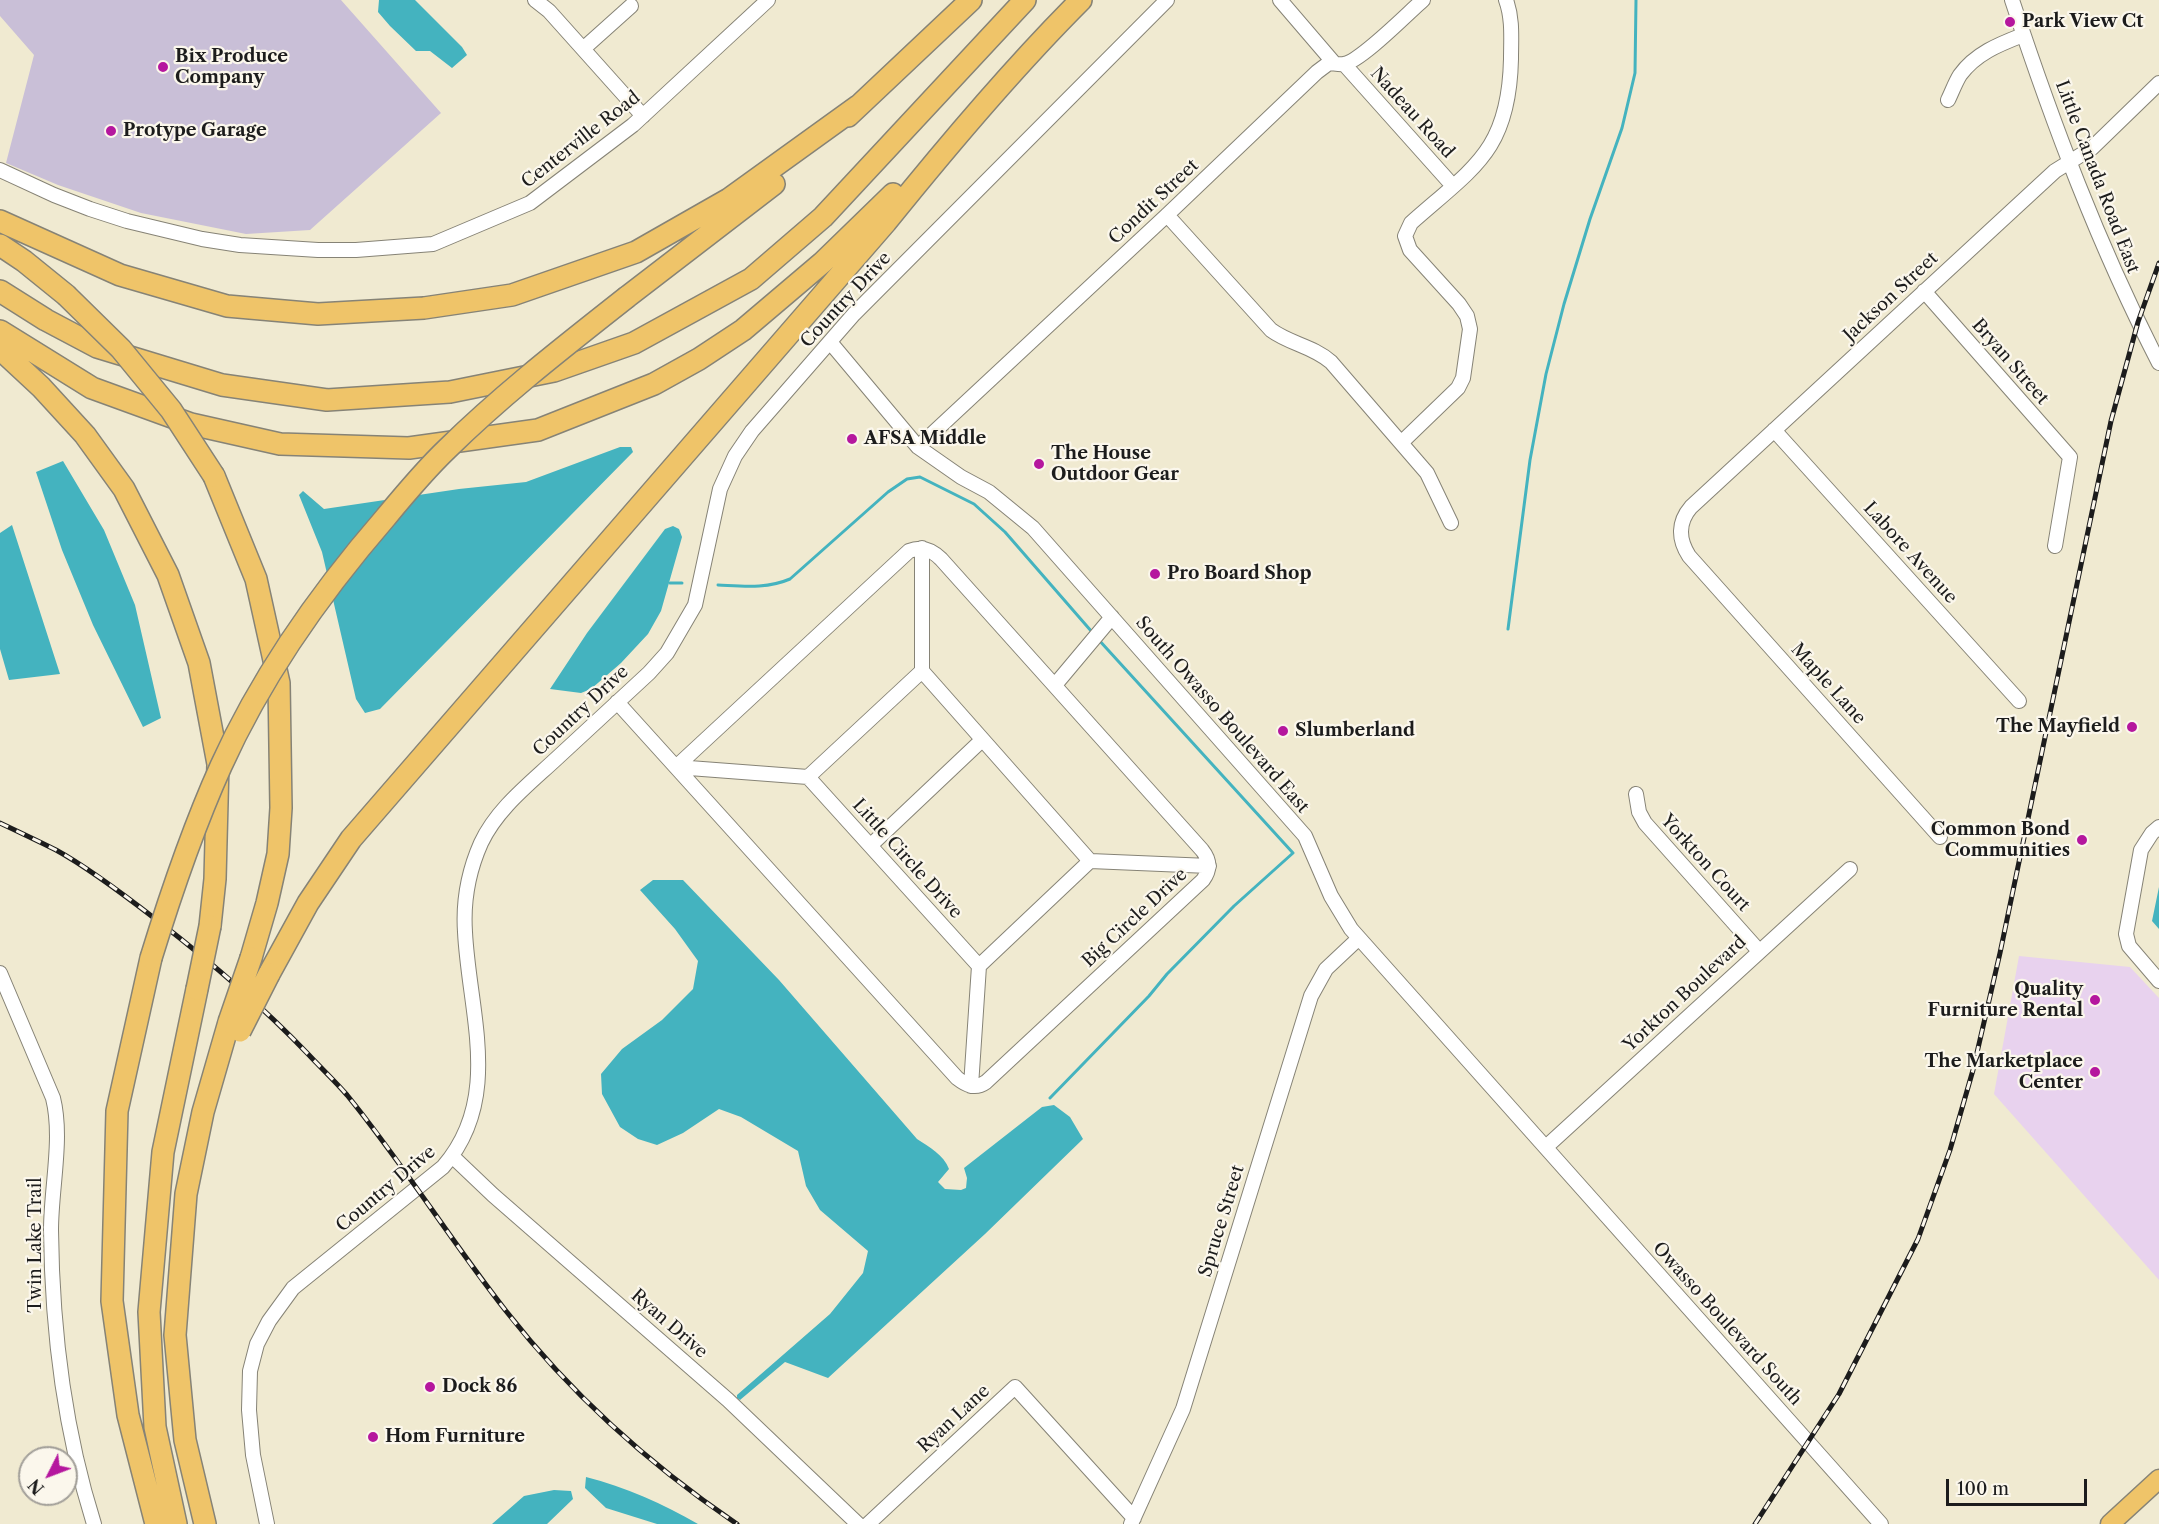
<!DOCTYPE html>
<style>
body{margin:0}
#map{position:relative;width:2159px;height:1524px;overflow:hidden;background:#f0ead1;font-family:"Libre Caslon Text",serif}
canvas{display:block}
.north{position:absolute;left:18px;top:1446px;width:60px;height:60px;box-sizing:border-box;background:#fbf7ec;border:2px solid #a29f99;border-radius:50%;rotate:228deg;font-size:16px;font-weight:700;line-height:24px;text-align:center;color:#1c1c1c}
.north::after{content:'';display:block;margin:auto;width:21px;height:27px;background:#b5179e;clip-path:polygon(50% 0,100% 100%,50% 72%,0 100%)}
.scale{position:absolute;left:1946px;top:1479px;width:141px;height:27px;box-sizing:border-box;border:3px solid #1c1c1c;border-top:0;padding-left:8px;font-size:18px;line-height:21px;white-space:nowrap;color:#1c1c1c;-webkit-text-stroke:4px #fbf7ec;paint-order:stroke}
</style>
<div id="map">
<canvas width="2159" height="1524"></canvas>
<div class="north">N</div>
<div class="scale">100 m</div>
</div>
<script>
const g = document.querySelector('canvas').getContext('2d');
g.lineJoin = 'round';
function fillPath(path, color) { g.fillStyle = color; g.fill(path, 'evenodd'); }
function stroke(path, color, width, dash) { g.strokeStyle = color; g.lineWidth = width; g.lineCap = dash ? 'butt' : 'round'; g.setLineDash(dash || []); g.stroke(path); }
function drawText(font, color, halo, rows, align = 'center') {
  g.font = font + ' "Libre Caslon Text",serif'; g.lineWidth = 4.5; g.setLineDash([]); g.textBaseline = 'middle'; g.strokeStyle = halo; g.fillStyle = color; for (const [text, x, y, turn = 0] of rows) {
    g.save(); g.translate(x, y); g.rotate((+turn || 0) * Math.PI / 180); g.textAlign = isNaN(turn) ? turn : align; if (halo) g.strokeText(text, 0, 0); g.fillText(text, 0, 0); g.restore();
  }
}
fillPath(new Path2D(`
 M2019,956L2130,967L2159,998V1280L1994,1094Z`), '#e8d2ee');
fillPath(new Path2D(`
 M0,0H341L441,113L310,230L246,234L141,213L58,185L6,163L34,55L0,16Z`), '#c9bfd7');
fillPath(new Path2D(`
 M379,0H415L462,47L467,55L452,68L430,51H416L390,26L378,12Z
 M620,447H631L633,452L380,709L365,713L356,699L322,552L299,495L303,491L324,509L459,489L526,482Z
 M63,461L104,530L135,605L161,718L143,727L93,625L62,550L36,472Z
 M12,525L60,674L9,680L0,649V533Z
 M673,526L679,529L682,537L661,611L648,634L621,663L591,689L581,693L550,689L587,633L665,529Z
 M653,880H683L779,980L917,1139C929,1147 944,1155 949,1169L938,1182L945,1189L961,1190L966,1188L967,1178L964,1168L1042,1107L1054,1105L1070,1117L1083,1139L985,1234L828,1378L785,1362L740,1400L737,1398V1395L830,1314L863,1273L868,1251L820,1210L806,1186L798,1151L741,1117L719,1109L683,1133L657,1145L638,1139L620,1127L602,1094L601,1074L622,1049L662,1020L693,989L698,961L675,929L640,890Z
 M2159,887V929L2152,921Z
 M586,1477C625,1487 664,1504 698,1524H657L606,1508L585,1488Z
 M554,1490L571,1491L573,1499L547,1524H492L524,1496Z`), '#44b3bf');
stroke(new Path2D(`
 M670,583H682
 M718,585C742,586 767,589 790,579L888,492L907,479L920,477L974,504L1005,532L1092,632
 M1508,629L1530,460L1546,374L1564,304L1590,219L1622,128L1635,73L1636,0
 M1050,1098L1149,996L1167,974L1234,906L1293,853L1098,639`), '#44b3bf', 3);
const minor = new Path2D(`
 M535,0L549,11L643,116
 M1280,0L1334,63
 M2012,0C2053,124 2099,247 2159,363
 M583,49L631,6
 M1344,64L1453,186
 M1948,100C1952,92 1955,83 1960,75C1976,53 2000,44 2023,35
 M0,170L54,195L90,209L127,221L202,239L240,245L318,250H356L433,244L530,203L633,125L768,0
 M1167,215L1271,330C1290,344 1313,346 1331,362L1427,473L1451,523
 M1924,291L2070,457L2055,546
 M830,342L918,447L961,477L989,492L1033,528L1305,836L1331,896L1351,929L1881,1524
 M1774,430L2019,701
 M1402,442L1458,388L1463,378L1470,329L1467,316L1459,304L1410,250L1405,236L1411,223C1474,167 1509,151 1511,59C1511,39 1513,19 1506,0
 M918,447L1167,215L1317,72L1329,63C1333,63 1340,65 1344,64C1361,61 1408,13 1423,0
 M922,548V671L1090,861
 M1055,685L1112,617
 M617,702L957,1078C966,1085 975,1090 986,1082L1203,880C1211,869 1210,860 1202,850L941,559C931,549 921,546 909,551L676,767
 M676,767L808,777L979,966
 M808,777L922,671
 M1636,794L1639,812L1645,823L1759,951
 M2159,827L2152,833L2141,850L2126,934L2129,946L2159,981
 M1940,837L1689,556C1678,539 1678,522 1691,507L2055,171L2092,148L2159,83
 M871,845L982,740
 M0,973L53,1098C63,1138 51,1188 51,1230C52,1330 64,1429 94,1524
 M971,1086L979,966L1090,861L1209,866
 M1546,1147L1850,869
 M452,1156L493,1195L728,1400L858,1524
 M267,1524L253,1455L249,1410L250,1371L257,1344L269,1321L293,1288L443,1167C503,1098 469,1013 465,932C463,902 469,870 481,843C497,809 528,785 556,759C587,730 618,702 649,673L667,653L695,605L720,489L735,456L752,431L854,314L1167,0
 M868,1524L1015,1387L1134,1518
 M1131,1524L1183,1409L1311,996L1326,969L1359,938`);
const major = new Path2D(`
 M2110,1524L2159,1479`);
const highway = new Path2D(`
 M848,116L971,0
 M0,221L120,275L227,306L318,314L424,308L512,295L636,252L729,199L858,106
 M0,245L24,261L66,295
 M0,291L46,320L97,347L222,385L327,400L450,392L554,371L634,343L751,279L823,217L1025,0
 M627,297L774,184
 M0,331L92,388L191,424L280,444L409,448L538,430L654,384L699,359L743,330L822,263L893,194
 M0,349L41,387L85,435L124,489L168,575L199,663L218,764L215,879L210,926
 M214,476L256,579L279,683L281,808L278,854L267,903L251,958
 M151,958L117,1111L112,1301L128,1415L156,1524
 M269,974L308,903L351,839L886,222C948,145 1011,70 1081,0
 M176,1524L155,1427L149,1312L163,1152L197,989
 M205,1524L185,1440L175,1335L186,1194L203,1112L229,1022`);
stroke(minor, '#868376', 16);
stroke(major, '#868376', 21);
stroke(highway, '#868376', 24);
stroke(minor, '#fff', 14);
stroke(major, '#efc469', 18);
stroke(highway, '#efc469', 21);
const rail = new Path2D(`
 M0,823C19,832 38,841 56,850C89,868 127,897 158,921C211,962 261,1005 308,1054C321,1068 335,1081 347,1095C404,1165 451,1241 506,1311C571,1394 650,1465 737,1524
 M1755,1524L1839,1394L1918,1239L1950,1150L1973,1070L2000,953L2111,421L2138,322L2159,263`);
stroke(rail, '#1c1c1c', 5);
stroke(rail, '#fbf7ec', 3, [9]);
const highwayBridge = new Path2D(`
 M66,295L121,349L171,410L214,476
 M151,958C171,893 193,828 221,766C262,675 321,592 386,517C405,494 425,470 447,449C503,394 565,346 627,297
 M197,989L210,926
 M229,1022L251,958
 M240,1031L269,974`);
stroke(highwayBridge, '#868376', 24, []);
stroke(highwayBridge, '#efc469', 21);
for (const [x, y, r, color] of [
 [2010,22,6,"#b5179e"],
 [163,67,6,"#b5179e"],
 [111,131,6,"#b5179e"],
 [852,439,6,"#b5179e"],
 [1039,464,6,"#b5179e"],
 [1155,574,6,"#b5179e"],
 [2132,727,6,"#b5179e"],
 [1283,731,6,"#b5179e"],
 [2082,840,6,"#b5179e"],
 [2095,1000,6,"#b5179e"],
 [2095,1072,6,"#b5179e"],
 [430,1387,6,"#b5179e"],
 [373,1437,6,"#b5179e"]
]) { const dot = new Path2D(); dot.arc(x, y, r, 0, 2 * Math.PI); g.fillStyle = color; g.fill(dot); stroke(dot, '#fbf7ec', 2); }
drawText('bold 18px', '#1c1c1c', '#fbf7ec', [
 ["Park View Ct",2022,22],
 ["Bix Produce",175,57],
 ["Company",175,78],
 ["Protype Garage",123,131],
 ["AFSA Middle",864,439],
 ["The House",1051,454],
 ["Outdoor Gear",1051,475],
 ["Pro Board Shop",1167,574],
 ["The Mayfield",2120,727,"right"],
 ["Slumberland",1295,731],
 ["Common Bond",2070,830,"right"],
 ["Communities",2070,851,"right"],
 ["Quality",2083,990,"right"],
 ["Furniture Rental",2083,1011,"right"],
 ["The Marketplace",2083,1062,"right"],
 ["Center",2083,1083,"right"],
 ["Dock 86",442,1387],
 ["Hom Furniture",385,1437]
], 'left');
drawText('18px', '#1c1c1c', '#fbf7ec', [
 ["Nadeau Road",1412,113,48],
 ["Centerville Road",581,140,-38],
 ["Little Canada Road East",2097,177,69],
 ["Condit Street",1154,202,-43],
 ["Jackson Street",1891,297,-43],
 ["Country Drive",846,300,-47],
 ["Bryan Street",2010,362,49],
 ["Labore Avenue",1910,553,48],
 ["Maple Lane",1828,684,48],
 ["Country Drive",581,711,-43],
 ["South Owasso Boulevard East",1222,715,49],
 ["Little Circle Drive",907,859,48],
 ["Yorkton Court",1705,863,48],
 ["Big Circle Drive",1135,918,-43],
 ["Yorkton Boulevard",1685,994,-43],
 ["Country Drive",386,1189,-40],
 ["Spruce Street",1222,1221,-73],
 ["Twin Lake Trail",36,1245,-90],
 ["Ryan Drive",669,1324,41],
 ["Owasso Boulevard South",1727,1324,48],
 ["Ryan Lane",954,1419,-43]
]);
</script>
